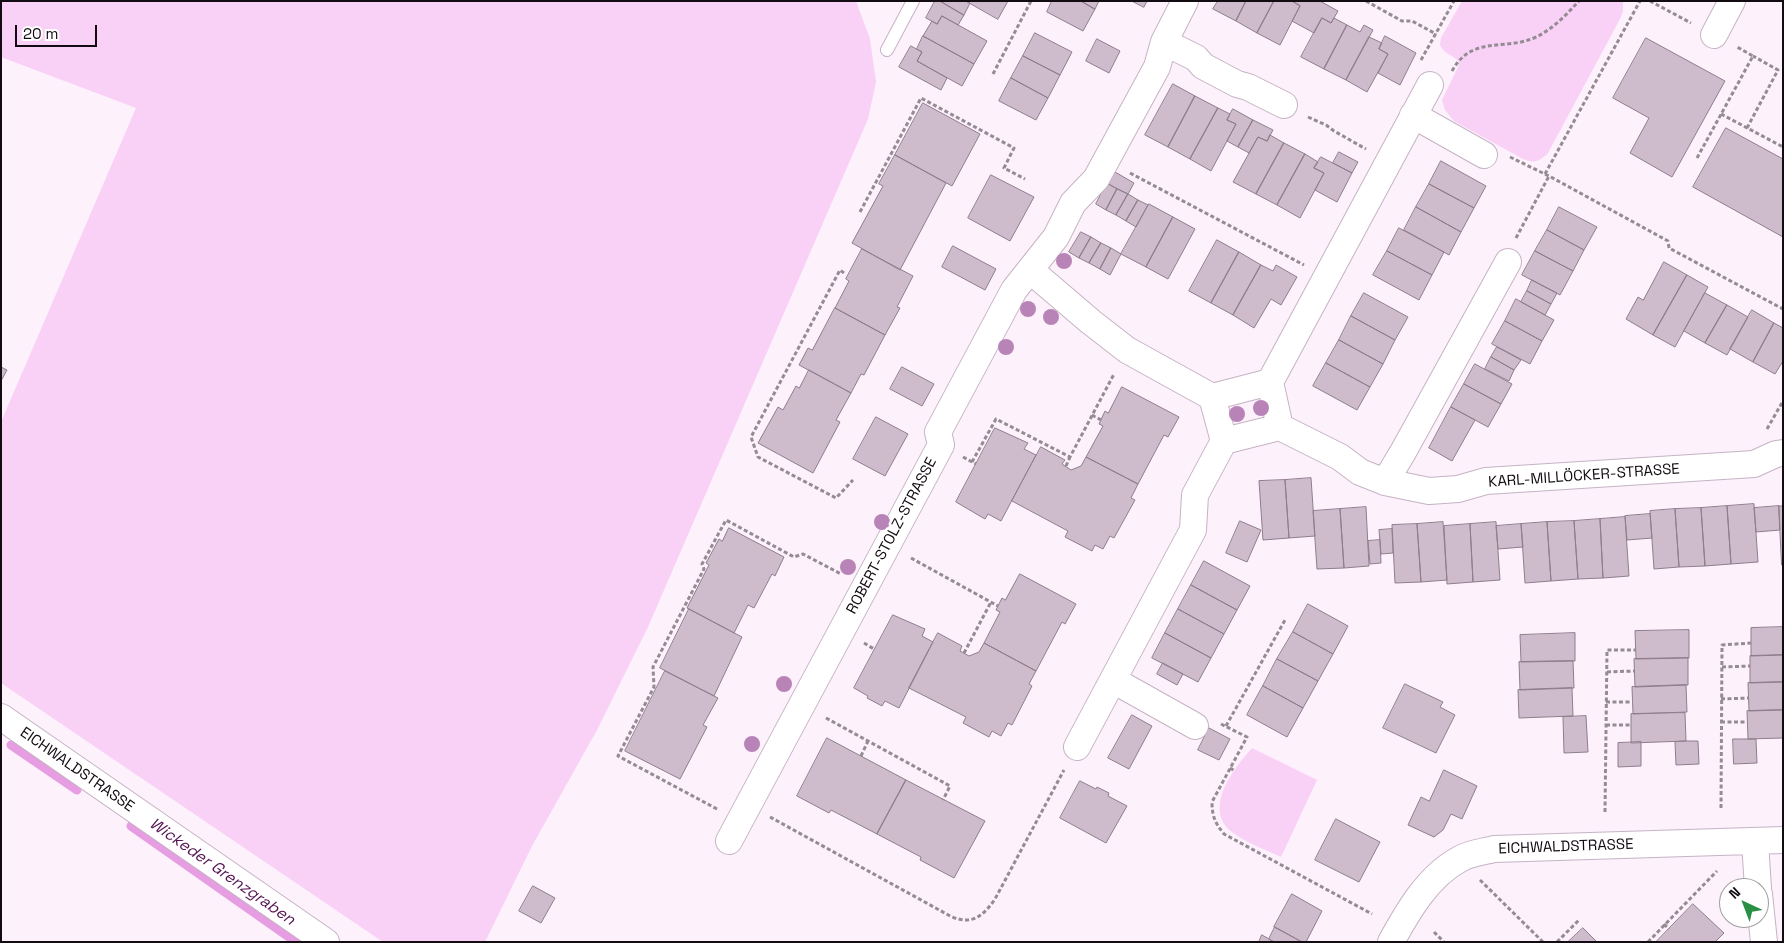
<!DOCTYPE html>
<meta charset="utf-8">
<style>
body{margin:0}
#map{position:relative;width:1784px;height:943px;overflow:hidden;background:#fdf1fc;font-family:"Space Grotesk",sans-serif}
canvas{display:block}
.frame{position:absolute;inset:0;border:2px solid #120b11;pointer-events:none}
.north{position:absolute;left:1719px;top:878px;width:50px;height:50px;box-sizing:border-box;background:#fff;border:1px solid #a09da0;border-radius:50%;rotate:317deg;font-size:14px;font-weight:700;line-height:20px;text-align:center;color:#120b11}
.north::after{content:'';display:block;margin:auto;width:18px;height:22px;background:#298f45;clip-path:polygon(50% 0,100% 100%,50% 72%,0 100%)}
.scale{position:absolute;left:15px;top:25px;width:82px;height:22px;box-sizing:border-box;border:2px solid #120b11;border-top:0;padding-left:6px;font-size:15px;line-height:18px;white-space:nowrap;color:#120b11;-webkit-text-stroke:4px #fff;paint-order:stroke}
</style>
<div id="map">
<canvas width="1784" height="943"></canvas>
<div class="frame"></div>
<div class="north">N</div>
<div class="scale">20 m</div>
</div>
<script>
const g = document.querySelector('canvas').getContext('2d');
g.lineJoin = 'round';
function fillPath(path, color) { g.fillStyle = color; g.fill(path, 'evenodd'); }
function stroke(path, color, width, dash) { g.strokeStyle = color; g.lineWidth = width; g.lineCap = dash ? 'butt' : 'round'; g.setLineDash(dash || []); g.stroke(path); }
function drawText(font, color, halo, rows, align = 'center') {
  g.font = font + ' "Space Grotesk",sans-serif'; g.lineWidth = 5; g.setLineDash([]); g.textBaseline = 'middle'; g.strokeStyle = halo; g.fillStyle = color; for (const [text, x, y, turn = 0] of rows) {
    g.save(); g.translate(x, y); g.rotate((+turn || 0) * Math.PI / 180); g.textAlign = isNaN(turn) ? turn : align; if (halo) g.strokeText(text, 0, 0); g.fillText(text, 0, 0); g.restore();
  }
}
fillPath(new Path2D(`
 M1,1H856L870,39L876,82L868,119L648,627L597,730L532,846L485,942H383L1,683V422L136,108L1,57Z
 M1462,1H1623V11L1620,19L1548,153C1540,161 1534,164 1523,159L1454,121L1445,110L1442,100L1459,65V62C1453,54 1444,55 1440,45L1441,38Z
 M1252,748L1317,780L1281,857C1266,850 1245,842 1232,832C1202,809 1234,768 1252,748Z`), '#f9d0f6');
stroke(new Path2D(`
 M11,745L77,790
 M131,826L296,942`), '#e69de2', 9);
const building = new Path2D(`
 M935,1H940L964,15L958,25L942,16L937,24L926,18Z
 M940,1H966L970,3L964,15Z
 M966,1H1008L998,19Z
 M1052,1H1081L1095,9L1083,31L1047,12Z
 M1081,1H1099L1095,9Z
 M1132,1H1147L1144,7Z
 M1218,1H1246L1236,21L1213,9Z
 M1246,1H1274L1257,33L1236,21Z
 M1274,1H1292L1300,6L1280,45L1257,33Z
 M1292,1H1320L1338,11L1331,23L1322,18L1314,33L1292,21L1300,6Z
 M942,16L987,41L974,64L923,36L932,21L937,24Z
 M1322,18L1331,23L1334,18L1347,25L1324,69L1301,57Z
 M1347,25L1360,32L1364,25L1373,30L1346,80L1324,69Z
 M1035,33L1072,52L1060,75L1023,56Z
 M923,36L974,64L962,86L917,61L922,52L917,49Z
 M1385,36L1416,53L1400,85L1378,73L1388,54L1379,49Z
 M1369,37L1382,43L1379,49L1388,54L1367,92L1346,80Z
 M1646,38L1725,81L1672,177L1630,153L1649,118L1613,98Z
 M1097,39L1120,51L1109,73L1086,61Z
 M911,46L922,52L917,61L947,78L941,90L899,67Z
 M1023,56L1060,75L1048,98L1011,78Z
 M1011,78L1048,98L1036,120L999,101Z
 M1173,84L1195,96L1168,147L1145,135Z
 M1195,96L1218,108L1190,159L1168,147Z
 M923,103L980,134L952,186L895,155Z
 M1218,108L1230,114L1227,120L1236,124L1211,171L1190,159Z
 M1233,109L1253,120L1238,147L1227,141L1236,124L1227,120Z
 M1253,120L1273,130L1267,141L1258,137L1249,153L1238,147Z
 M1726,128L1783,159V237L1693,187Z
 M1270,135L1284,143L1256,194L1233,182L1258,137L1267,141Z
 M1284,143L1305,154L1277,205L1256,194Z
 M1339,152L1358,162L1352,173L1333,163Z
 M1305,154L1318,162L1314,168L1324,173L1300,218L1277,205Z
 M895,155L946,183L900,270L852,243L883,186L879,184Z
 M1321,157L1352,173L1337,202L1315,190L1324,173L1314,168Z
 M1441,161L1486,186L1474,208L1429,184Z
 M1115,172L1134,183L1128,194L1108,184Z
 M991,175L1034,197L1010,241L968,218Z
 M1107,183L1117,189L1106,210L1096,204Z
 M1429,184L1474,208L1461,232L1416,207Z
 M1117,189L1128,194L1116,215L1106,210Z
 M1128,194L1138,200L1126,221L1116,215Z
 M1138,200L1148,205L1136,227L1126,221Z
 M1149,204L1173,217L1146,267L1121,254Z
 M1416,207L1461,232L1449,255L1404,230Z
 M1559,207L1597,227L1584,250L1547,230Z
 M1173,217L1195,229L1168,279L1146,267Z
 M1399,228L1444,252L1432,275L1387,251Z
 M1547,230L1584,250L1573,271L1535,251Z
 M1081,232L1091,237L1079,258L1069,252Z
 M1091,237L1101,243L1089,263L1079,258Z
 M1217,240L1239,252L1211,303L1189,291Z
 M1101,243L1111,248L1100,269L1089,263Z
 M953,246L996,269L985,290L942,267Z
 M1111,248L1121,254L1110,275L1100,269Z
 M862,249L913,276L897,307L900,308L885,335L835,308L849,281L846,279Z
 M1387,251L1432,275L1419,300L1373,275Z
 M1535,251L1573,271L1560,295L1522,275Z
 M1239,252L1261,265L1233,315L1211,303Z
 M1664,262L1687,275L1653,335L1626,319L1638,297L1643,300Z
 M1261,265L1273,271L1276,265L1297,277L1281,305L1271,299L1254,328L1233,315Z
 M1687,275L1708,287L1675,347L1653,335Z
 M1532,280L1557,293L1551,304L1527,291Z
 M1527,291L1551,304L1545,315L1521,302Z
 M1364,293L1408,317L1395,340L1351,316Z
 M1705,293L1727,305L1705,343L1684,331Z
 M1516,299L1554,320L1542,341L1505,321Z
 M1727,305L1748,317L1727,355L1705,343Z
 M835,308L885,335L864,375L861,374L851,393L799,365L808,348L812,350Z
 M1752,310L1774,323L1753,362L1730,349Z
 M1351,316L1395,340L1383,364L1339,340Z
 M1505,321L1542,341L1530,364L1492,344Z
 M1774,323L1783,328V361L1775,374L1753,362Z
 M1339,340L1383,364L1370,387L1326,363Z
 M1497,347L1521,360L1514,370L1491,357Z
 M1491,357L1514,370L1509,381L1485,369Z
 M1326,363L1370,387L1357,410L1313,386Z
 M1475,364L1512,384L1501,404L1464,384Z
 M1,367L7,370L1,381Z
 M902,367L934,384L922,406L890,389Z
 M809,370L851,393L836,420L840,422L813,473L758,443L778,407L783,410L796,386L799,388Z
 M1464,384L1501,404L1488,427L1451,407Z
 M1122,387L1179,417L1168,437L1164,435L1138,484L1086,457L1103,426L1099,424L1105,411L1108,413Z
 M1451,407L1475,420L1452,461L1429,448Z
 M876,417L908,434L885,476L853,459Z
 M995,428L1028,443L1024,449L1036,455L1001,521L988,514L985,519L956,502Z
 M1041,447L1065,460L1062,464L1071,470L1081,466L1086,457L1138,484L1131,498L1135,500L1114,538L1110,536L1103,549L1095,545L1092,551L1065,537L1068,531L1012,501Z
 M1311,478L1315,536L1289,538L1285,480Z
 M1285,480L1289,538L1263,540L1259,481Z
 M1754,504L1758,562L1731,564L1727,506Z
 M1727,506L1731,564L1705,566L1701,508Z
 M1779,506L1780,530L1756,532L1754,508Z
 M1779,506H1783V565H1782Z
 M1366,507L1369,566L1344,568L1340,509Z
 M1701,508L1705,566L1679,567L1675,509Z
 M1340,509L1344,568L1317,569L1313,511Z
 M1675,509L1679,567L1654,569L1650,511Z
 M1650,514L1652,538L1627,540L1625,516Z
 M1625,517L1629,576L1603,578L1600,519Z
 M1600,519L1603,578L1578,579L1574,521Z
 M1240,521L1261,530L1247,562L1226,553Z
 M1574,521L1578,579L1551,581L1547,522Z
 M1443,522L1447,580L1421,582L1417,524Z
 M1496,522L1500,580L1473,582L1470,524Z
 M1547,522L1551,581L1525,583L1521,524Z
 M1417,524L1421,582L1395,583L1392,525Z
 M1470,524L1473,582L1447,584L1444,526Z
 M1521,524L1523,547L1498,549L1496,526Z
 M729,528L784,557L775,576L772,574L754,608L748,605L734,633L687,608L709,565L706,563L719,539L722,541Z
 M1392,529L1393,553L1381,554L1379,530Z
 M1380,540L1381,563L1370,564L1368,541Z
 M1204,561L1250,586L1237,610L1191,585Z
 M1020,574L1076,604L1065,624L1062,622L1036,671L984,643L1000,612L996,610L1002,598L1005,600Z
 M1191,585L1237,610L1224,634L1178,609Z
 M1308,604L1348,626L1333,654L1293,632Z
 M689,609L742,637L714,696L660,668Z
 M1178,609L1224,634L1211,658L1165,633Z
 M893,615L925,629L922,636L933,642L899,708L885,701L882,706L867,698L868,696L854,688Z
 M1783,627V655L1751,656V628Z
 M1689,630V658L1636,659L1635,631Z
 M1293,632L1333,654L1318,681L1277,659Z
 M938,633L962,646L960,651L969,656L979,652L984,643L1036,671L1029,684L1032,686L1012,725L1008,723L1001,736L992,731L989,737L963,723L966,717L909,688Z
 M1165,633L1211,658L1198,682L1152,658Z
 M1575,633V661L1521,662L1520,635Z
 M1783,655V682L1750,683V656Z
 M1688,658V685L1635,687L1634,659Z
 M1277,659L1318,681L1303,708L1263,686Z
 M1573,661L1574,688L1520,690L1519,662Z
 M1163,663L1183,674L1177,685L1157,674Z
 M665,671L718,698L703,725L707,727L680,779L625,751Z
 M1783,682V710L1749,711L1748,683Z
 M1405,684L1443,702L1440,707L1455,715L1436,753L1383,728Z
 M1686,685L1687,712L1633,714L1632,687Z
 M1263,686L1303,708L1287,737L1247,715Z
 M1572,688L1573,716L1519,718L1518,690Z
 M1783,710V738L1748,739L1747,711Z
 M1685,713L1686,741L1631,743V714Z
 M1132,715L1152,726L1129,769L1108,758Z
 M1586,716L1588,752L1564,753L1563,717Z
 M1209,728L1230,739L1219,760L1198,750Z
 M827,738L906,780L877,834L831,810L829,813L797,796Z
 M1733,739H1756L1757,763L1734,764Z
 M1686,741H1698L1699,764L1676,765L1675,742Z
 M1641,742V766L1618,767V743Z
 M1444,770L1477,786L1462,819L1451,814L1443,830L1434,837L1408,825L1421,797L1429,801Z
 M906,780L985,821L954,878L920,860L921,857L877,834Z
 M1080,781L1096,789L1097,787L1109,793L1108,796L1127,806L1106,843L1060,818Z
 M1336,819L1380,842L1359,882L1315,860Z
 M533,886L555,898L541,923L519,911Z
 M1292,894L1322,911L1306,942H1302L1274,927Z
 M1693,904L1724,933L1715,942H1656Z
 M1275,927L1302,942H1274L1269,939Z
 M1583,928L1597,942H1568Z
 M1262,935L1269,939L1274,942H1259Z`);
fillPath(building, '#cebbcc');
stroke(building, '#8f7d8d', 1);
const service = new Path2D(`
 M887,50L913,1`);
const minor = new Path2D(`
 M1714,35L1732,1
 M1164,42L1196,58L1203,66L1237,84L1248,87L1284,105
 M1413,115L1484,155
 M1030,270L1091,322L1127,350L1212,397L1224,441L1280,427
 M1270,382L1430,85
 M1212,397L1270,382L1280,427L1340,457L1360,472L1385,482L1429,491L1458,489L1486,481L1754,464L1776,454L1783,453
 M1385,482L1403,452L1508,262
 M1113,680L1195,726
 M1,717L326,942
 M1077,747L1193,530L1195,495L1224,441
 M729,841L941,445L938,432L1014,290L1056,237L1073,203L1096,179L1157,67L1164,42L1185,1
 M1755,842L1758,888
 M1759,894L1764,942
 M1391,942C1408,911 1428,876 1460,859C1470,853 1483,852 1494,849L1783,840`);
stroke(service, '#c6b3c5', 14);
stroke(minor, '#c6b3c5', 28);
stroke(new Path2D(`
 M1366,1L1402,21H1412L1436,34
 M1650,1L1691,23
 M1421,60L1454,1
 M1452,71C1472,35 1503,51 1534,38C1552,30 1566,15 1579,1
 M993,74L1031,1
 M1721,114L1783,147
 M1308,117L1326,125L1334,131L1366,149
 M1747,128L1778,70L1753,56
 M1510,157L1549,176L1668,241L1669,248L1783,309
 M1697,158L1753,56L1737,47
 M1130,173L1304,265
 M1545,174L1640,1
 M860,212L921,98L1014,148L1004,168L1025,179
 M1516,238L1549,176
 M844,273L840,270L751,437L758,457L836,498L853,480
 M1092,415L1101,420
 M1767,429L1783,401
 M963,457L976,464
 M972,462L996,419L1070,457L1114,374
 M1066,466L1070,457
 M911,558L998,606
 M864,643L874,649
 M964,653L991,602
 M1722,667L1750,666
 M1607,672L1634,671
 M1721,699L1749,698
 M1606,702H1633
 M826,718L950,786L943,800
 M1721,722H1747
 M1221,724L1247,737L1212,802C1212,816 1215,823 1224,834L1372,914
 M1606,725H1631
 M1226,726L1285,620
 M861,756L868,741
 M1230,768L1235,771
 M1721,808L1722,645L1751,643
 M717,809L618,756L654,687L653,667L704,569L702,564L726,520L794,557L803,554L841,574
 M1605,812L1607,650H1636
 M770,817L952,917C973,925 983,916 995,899L1064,770
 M1480,880L1543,942
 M1664,924L1669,929
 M1434,932L1444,942
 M1557,942L1579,920
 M1648,942L1717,871`), '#948b93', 3, [4, 2.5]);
stroke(service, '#fff', 12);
stroke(minor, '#fff', 26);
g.fillStyle = '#b884b7';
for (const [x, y] of [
 [1064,261],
 [1028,309],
 [1051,317],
 [1006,347],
 [1261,408],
 [1237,414],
 [882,522],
 [848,567],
 [784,684],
 [752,744]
]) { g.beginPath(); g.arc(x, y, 8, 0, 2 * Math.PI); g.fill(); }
drawText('15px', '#120b11', '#fff', [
 ["KARL-MILLÖCKER-STRASSE",1584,476,-4],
 ["ROBERT-STOLZ-STRASSE",892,536,-62],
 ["EICHWALDSTRASSE",77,770,35],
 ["EICHWALDSTRASSE",1566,847,-2]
]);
drawText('italic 16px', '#541353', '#fff', [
 ["Wickeder Grenzgraben",222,872,35]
]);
</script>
